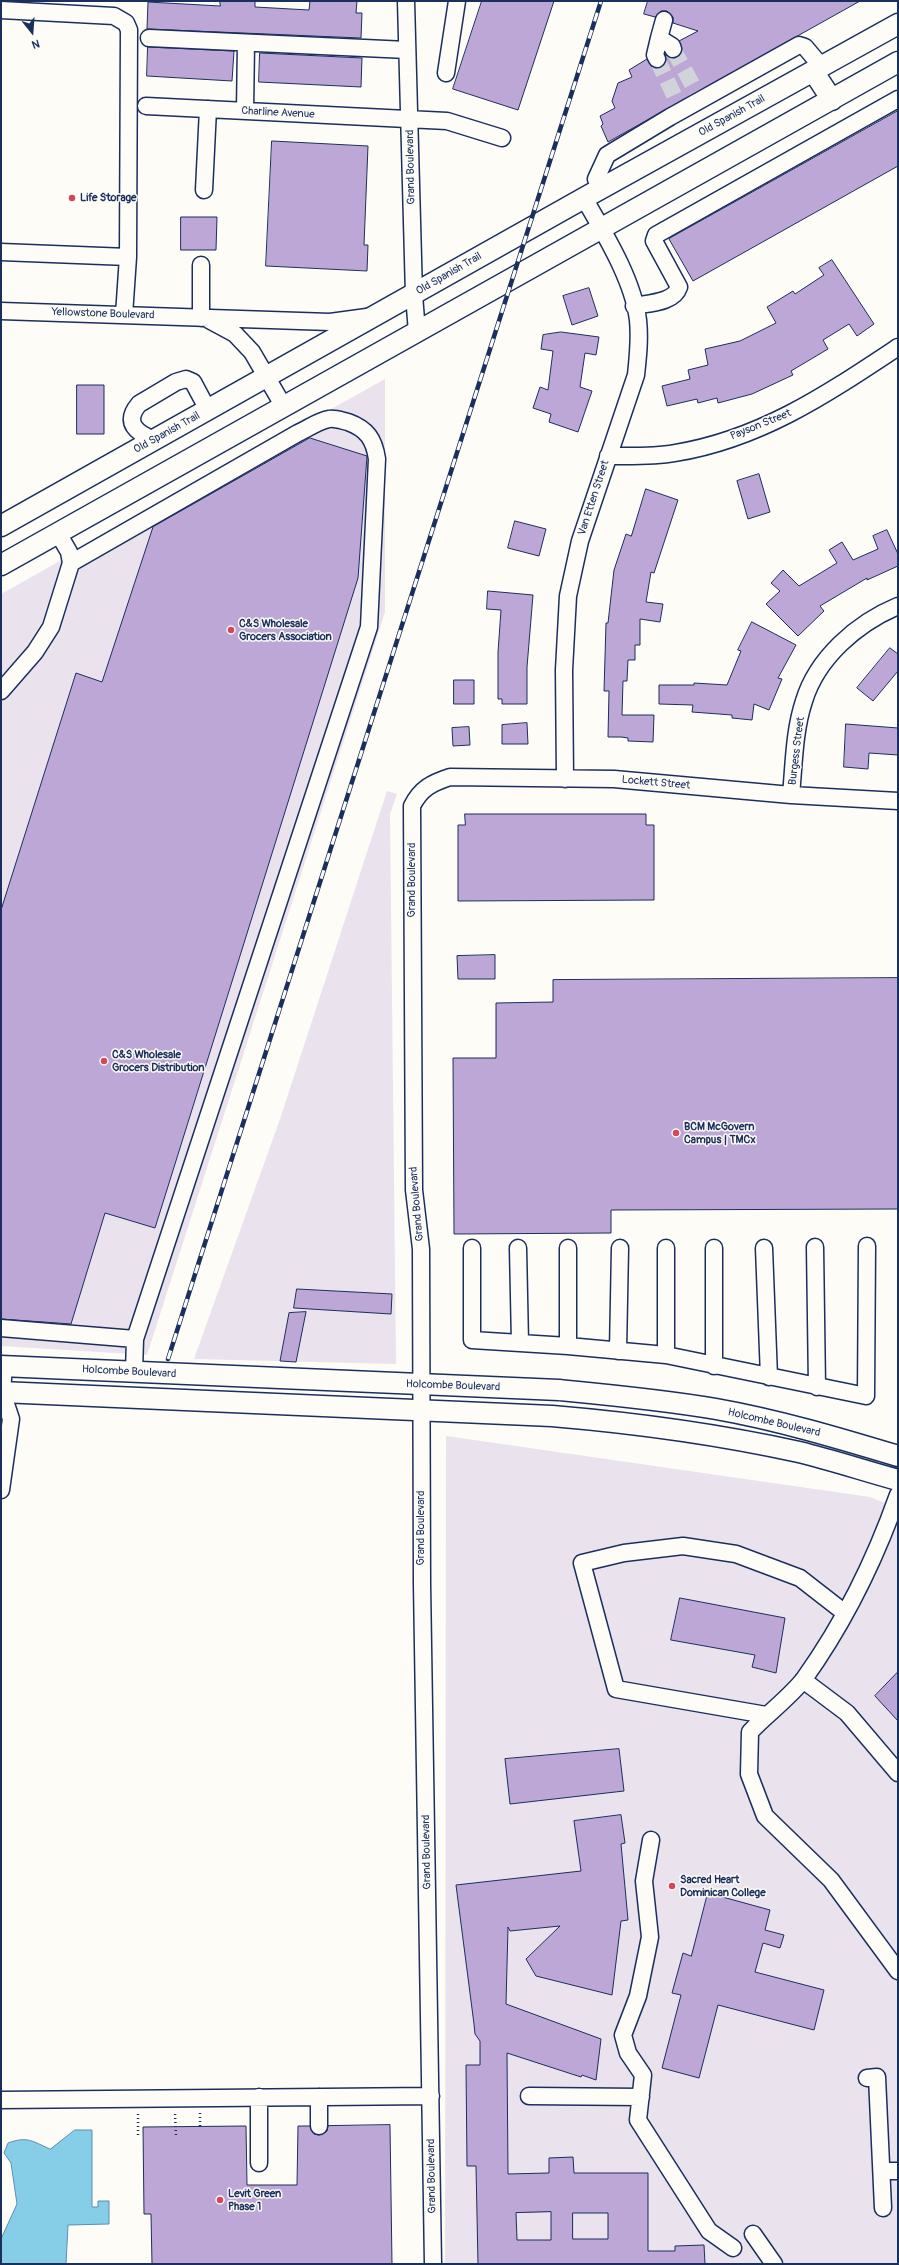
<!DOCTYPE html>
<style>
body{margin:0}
#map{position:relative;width:899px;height:2265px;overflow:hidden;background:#fdfcf7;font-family:Pangolin,sans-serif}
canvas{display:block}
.frame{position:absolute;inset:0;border:2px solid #1b2f5e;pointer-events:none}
.north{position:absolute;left:12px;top:12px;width:40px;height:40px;-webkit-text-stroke:3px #fdfcf7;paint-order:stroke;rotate:163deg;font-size:11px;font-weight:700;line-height:16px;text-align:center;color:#1b2f5e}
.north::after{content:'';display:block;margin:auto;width:14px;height:18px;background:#1b2f5e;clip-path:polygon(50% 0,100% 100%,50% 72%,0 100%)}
</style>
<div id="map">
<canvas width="899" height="2265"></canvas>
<div class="frame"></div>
<div class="north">N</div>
</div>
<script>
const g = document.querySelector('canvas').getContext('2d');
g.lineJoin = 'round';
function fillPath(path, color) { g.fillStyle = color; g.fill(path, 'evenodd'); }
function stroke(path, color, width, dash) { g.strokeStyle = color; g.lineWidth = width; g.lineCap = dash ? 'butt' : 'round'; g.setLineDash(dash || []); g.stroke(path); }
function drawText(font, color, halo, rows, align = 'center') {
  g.font = font + ' Pangolin,sans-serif'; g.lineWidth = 3; g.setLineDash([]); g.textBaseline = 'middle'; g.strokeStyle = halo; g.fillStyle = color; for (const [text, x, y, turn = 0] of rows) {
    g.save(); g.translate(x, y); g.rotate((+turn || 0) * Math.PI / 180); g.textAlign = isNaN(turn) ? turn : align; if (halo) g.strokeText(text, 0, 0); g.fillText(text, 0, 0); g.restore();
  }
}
fillPath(new Path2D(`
 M385,379V612L147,1355L1,1346V594Z
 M387,791L397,794L390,814L396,1364L194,1359L280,1119Z
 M446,1436L870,1497L898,1508V2264H445Z`), '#eae2ed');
const water = new Path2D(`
 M75,2130H92V2207H98V2201H109V2224L68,2225L66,2264H1V2239L17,2204L11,2163L4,2153L8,2143C27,2136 32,2141 50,2149Z`);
fillPath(water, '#86cde8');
stroke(water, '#5b8eb1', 1);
const building = new Path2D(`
 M220,1H255V7L309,10L310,1H357L356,13H362L361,38L147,29L148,2L220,6Z
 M482,1H554L518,110L453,89Z
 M648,1H860L608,142L601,126L603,124L600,116L615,108L612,101L618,83L632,77L629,70L647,59L652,67H662L666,60L665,54L671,58L680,56L682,51L679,41L698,31L673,23V17L667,11H661L655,17L644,14Z
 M148,47L234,51L232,81L147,76Z
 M260,53L362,58L361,87L259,82Z
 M898,111V166L693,281L669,239Z
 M272,141L368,146L364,245H368L367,271L266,266Z
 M181,217H217L216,250H181Z
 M832,260L874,324L857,336L849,324L823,340L828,349L791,371L793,375L752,394L718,403L717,398L698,403L697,399L667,406L662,386L690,379L688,370L708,365L705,349L740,341L776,323L767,307L793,291L795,294L824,275L819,268Z
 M589,288L598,316L572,325L563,296Z
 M561,332L599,337L596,355L585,353L580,387L592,391L578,432L549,422L551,414L533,408L540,387L548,390L553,351L541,349L543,335Z
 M77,385H104V434H77Z
 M310,438L367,456L358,578L155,1228L105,1213L71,1324L1,1319V910L76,673L102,682L153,527Z
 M759,474L770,512L748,519L737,481Z
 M646,489L678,500L654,573L651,572L646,602L663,604L660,622L640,619V645H635V660H628L627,681H623L622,715H654L653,742L628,741V738L621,737H608L609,691H604L606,623H608L614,570L626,534L631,536Z
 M515,521L546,529L539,556L508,548Z
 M887,530L898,554V566L867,580V578L820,606L824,611L798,636L766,604L780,591L771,583L783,570L799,586L837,563L829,550L842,542L853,560L878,549L873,536Z
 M488,591L533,595L527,667V704H502V699H498V652L501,610L487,609Z
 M752,622L796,645L778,678L782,679L769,710L754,704L752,720L732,718V715L692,712L693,705L659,704V685H694V683L727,685L741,651L738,650Z
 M890,648L898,654V671L873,701L857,688Z
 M454,680H474V704H454Z
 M527,723L528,744H502V725Z
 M846,724L898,728V755L869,753L868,769L844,767Z
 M469,727L470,745L453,746L452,728Z
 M465,814H646V825H654V900L458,901V825H465Z
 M495,955V979H458L457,956Z
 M898,978V1209L611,1210V1233L454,1234L453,1058H496V1003L553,1002V980Z
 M297,1289L392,1294L391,1314L294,1308Z
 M306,1312L296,1362L280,1361L289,1313Z
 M680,1598L785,1618L776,1673L752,1667L755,1655L671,1640Z
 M898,1672V1721L875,1696Z
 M619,1749L624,1791L510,1804L505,1759Z
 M621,1815L625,1843L621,1844L628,1920L621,1921L612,1995L536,1976L526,1959L560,1926L510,1931L508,1927L506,2004L601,2039L596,2080L582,2075L581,2077L507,2053L508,2174L549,2173V2158L573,2157L574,2173H648V2251H675V2246L704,2245L705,2264H478L476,2166H467L466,2065H480V2041L475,2034L474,2024L456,1885L581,1871L574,1821ZM551,2212V2240H517L516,2213ZM573,2213H608V2239H573Z
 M708,1893L770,1910L765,1930L784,1935L780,1948L763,1943L755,1972L824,1990L814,2030L718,2005L699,2078L662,2068L681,1995L672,1993L683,1953L691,1956Z
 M390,2125L392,2264H152L151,2214H144L143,2127L246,2126L247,2185H297L298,2126H310L314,2134L319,2135L327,2131L328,2126Z`);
fillPath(building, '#bca7d6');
stroke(building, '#1b2f5e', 1);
stroke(new Path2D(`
 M673,49L699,97
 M657,59L680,108`), '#d0d3d8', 16, [16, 8]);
const minor = new Path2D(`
 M406,1L414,295L417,332
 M1,10L114,16L126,23L129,30L128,257L124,315
 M149,38L407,50
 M659,38L664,20
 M657,59L655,55L659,38L672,46L673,49
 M446,73L457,1
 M146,106L447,121L502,138
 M245,111L246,43
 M600,189L596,179L607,155L670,117L799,45L805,47L821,66
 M204,190L208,109
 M1,252L128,257
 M634,306C648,303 674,303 679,287L654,241L656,235L898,99
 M1,311L330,322L367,317
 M201,318V265
 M209,320L235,334L252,352L284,407
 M154,440C137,433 123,423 139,404L176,382L186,379L193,382L208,410
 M608,456C630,456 653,457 675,453C761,439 827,394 898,347
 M71,563L298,433C307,429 320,420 329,419C335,418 343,421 348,422C367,429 374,439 377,459L369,627L135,1339
 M1,691L35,652L51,627L71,563L69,552L58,533
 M565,779L564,670L568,596L580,541L636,375C638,357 640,339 638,320C633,279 604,233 584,198
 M791,795C794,764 794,731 804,701C817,658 857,623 898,606
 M815,1247L817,1387
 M472,1248V1340L568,1346L666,1355L866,1396L867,1246
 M518,1248L520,1343
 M568,1248V1346
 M666,1248V1355
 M714,1248V1366
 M764,1248L769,1377
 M1,1328L135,1339L134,1372
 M618,1351L620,1248
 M1,1490L11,1419L2,1392L4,1366
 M898,1495C875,1560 844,1623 804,1679C790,1697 766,1715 750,1732L749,1774L765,1816L831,1880L898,1971
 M803,1680L847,1713L898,1773
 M766,1715L616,1689L582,1563L624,1553L683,1546L736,1554L800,1578L845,1613
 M651,1840L644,1881L650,1937L638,1996L623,2035L628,2053L643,2075L638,2120L709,2231L733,2248
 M867,2078L877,2077L883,2208
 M529,2096L641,2097
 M259,2097V2163
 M319,2097V2126
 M1,2100L431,2096
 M882,2171H898
 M753,2234L774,2264
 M433,2264L422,1584L421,1249L414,1190L412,806C421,788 432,783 450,777L614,779L791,795L898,801`);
const major = new Path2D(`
 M813,71L832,100
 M1,526L584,198L898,24
 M1,565L898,62
 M1,1366L559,1390C611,1395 664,1400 716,1409C778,1420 838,1438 898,1456
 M1,1392L552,1416C635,1423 717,1434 799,1452C832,1460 865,1471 898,1480`);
stroke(minor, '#1b2f5e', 19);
stroke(major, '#1b2f5e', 23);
stroke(new Path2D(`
 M200,2113V2126
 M138,2114V2135
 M175,2114L176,2135`), '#1b2f5e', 2.5, [1, 3]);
stroke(minor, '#fdfcf7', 16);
stroke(major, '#fdfcf7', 20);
const rail = new Path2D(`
 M168,1359L601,1`);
stroke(rail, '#1b2f5e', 4.5);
stroke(rail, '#fdfcf7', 3, [9]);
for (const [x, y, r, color] of [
 [72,198,4,"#d1495b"],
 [231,630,4,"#d1495b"],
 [104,1061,4,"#d1495b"],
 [676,1133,4,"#d1495b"],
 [672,1886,4,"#d1495b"],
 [220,2200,4,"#d1495b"]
]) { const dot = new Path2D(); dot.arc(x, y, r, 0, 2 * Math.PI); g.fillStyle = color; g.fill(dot); stroke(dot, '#fdfcf7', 1.5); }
drawText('11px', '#1b2f5e', '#fdfcf7', [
 ["Charline Avenue",278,113,3],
 ["Old Spanish Trail",732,116,-29],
 ["Grand Boulevard",411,167,-91],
 ["Old Spanish Trail",449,274,-30],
 ["Yellowstone Boulevard",103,314,2],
 ["Payson Street",761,425,-22],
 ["Old Spanish Trail",167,433,-29],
 ["Van Etten Street",594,498,-72],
 ["Burgess Street",797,751,-83],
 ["Lockett Street",656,783,5],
 ["Grand Boulevard",412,880,-90],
 ["Grand Boulevard",417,1204,-95],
 ["Holcombe Boulevard",129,1372,3],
 ["Holcombe Boulevard",453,1386,2],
 ["Holcombe Boulevard",774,1423,13],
 ["Grand Boulevard",421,1528,-90],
 ["Grand Boulevard",427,1852,-91],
 ["Grand Boulevard",432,2176,-91]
]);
drawText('bold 11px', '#1b2f5e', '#fdfcf7', [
 ["Life Storage",80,198],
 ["C&S Wholesale",239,624],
 ["Grocers Association",239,637],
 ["C&S Wholesale",112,1055],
 ["Grocers Distribution",112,1068],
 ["BCM McGovern",684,1127],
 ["Campus | TMCx",684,1140],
 ["Sacred Heart",680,1880],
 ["Dominican College",680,1893],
 ["Levit Green",228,2194],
 ["Phase 1",228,2207]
], 'left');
</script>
